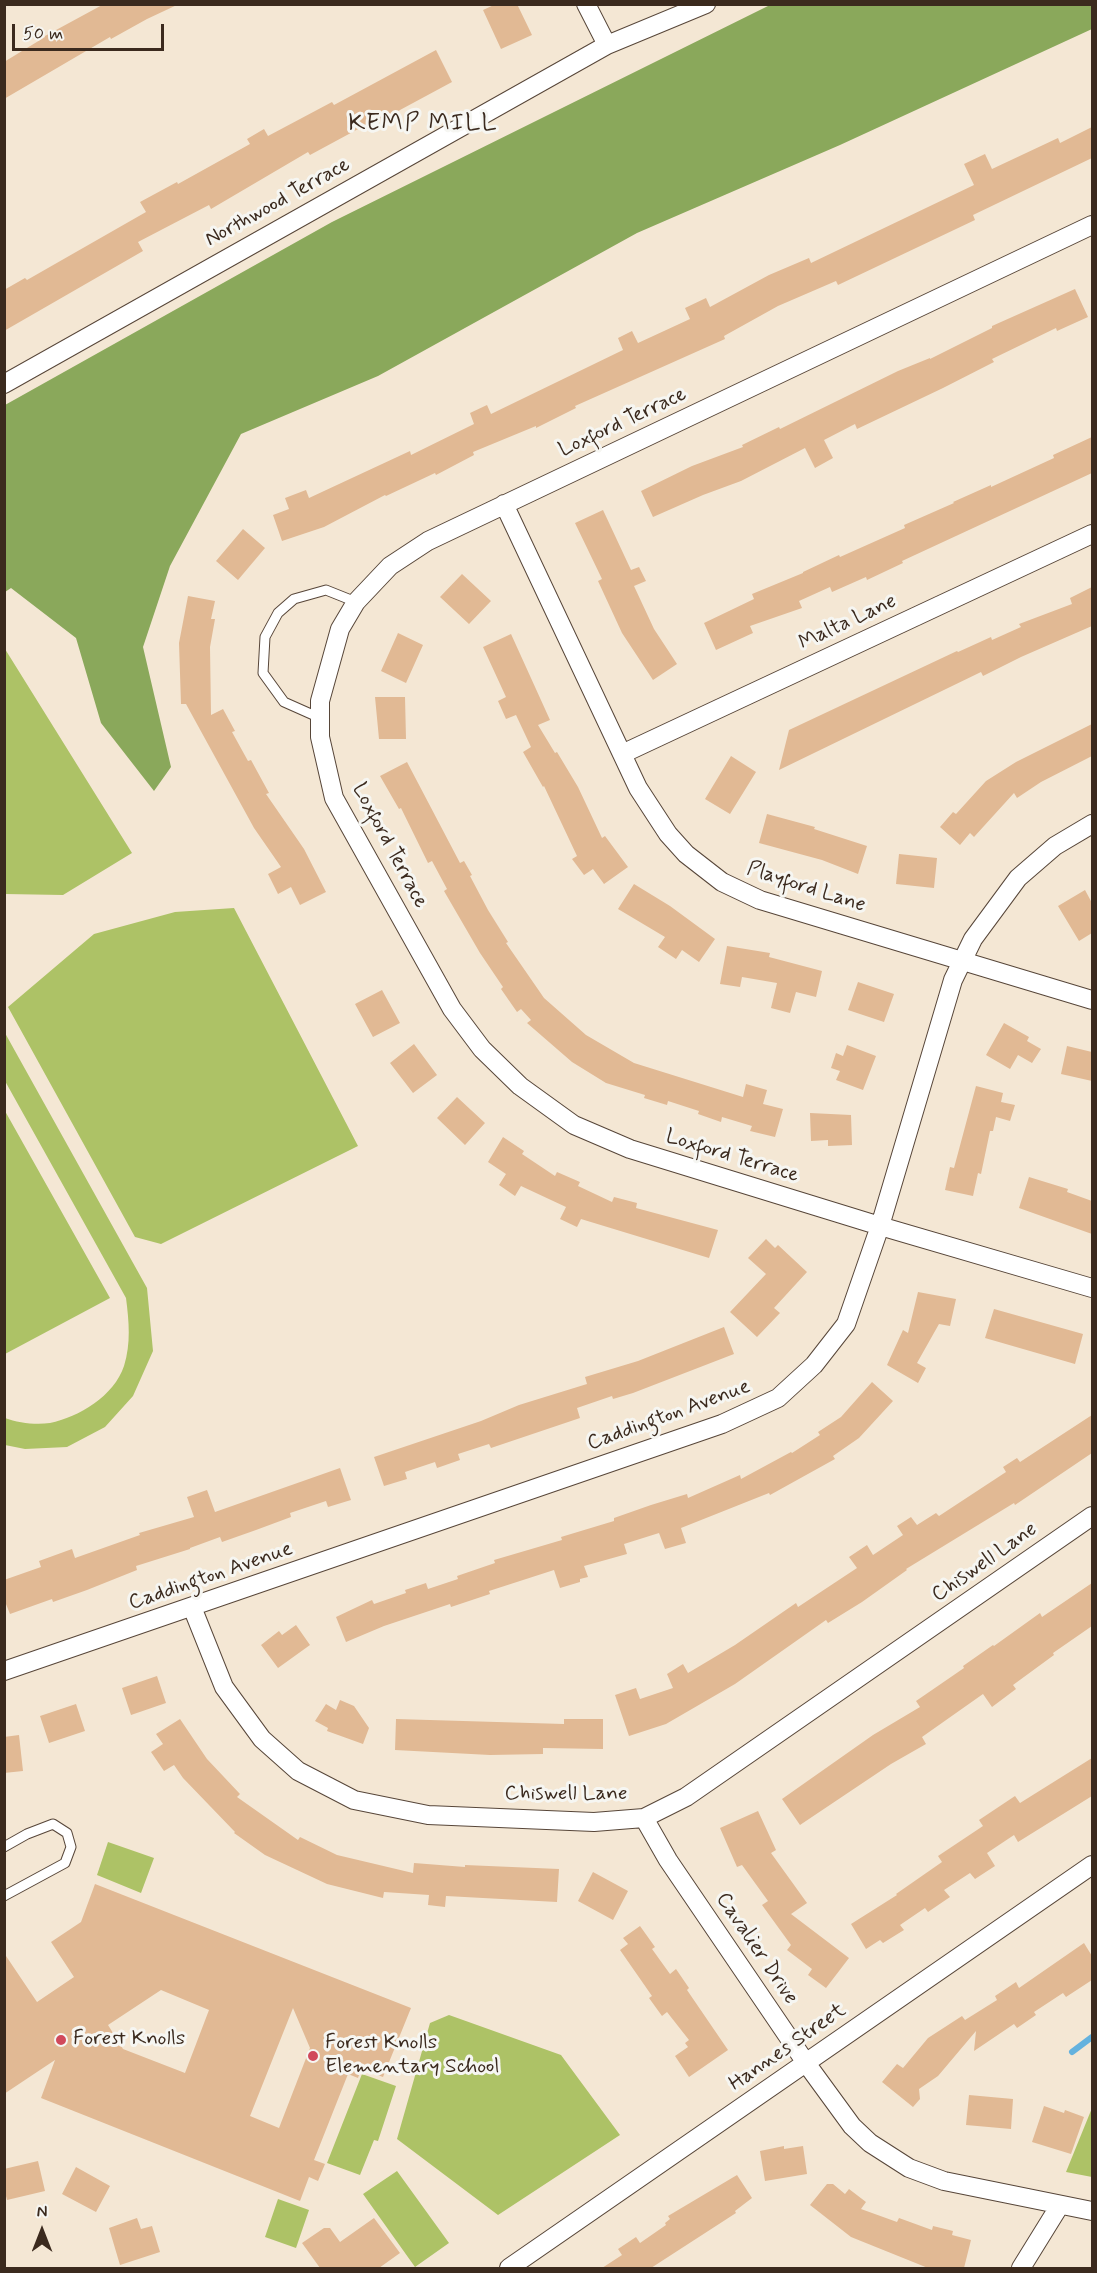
<!DOCTYPE html>
<style>
body{margin:0}
#map{position:relative;width:1097px;height:2273px;overflow:hidden;background:#f4e7d4;font-family:Mynerve,sans-serif}
canvas{display:block}
.frame{position:absolute;inset:0;border:6px solid #3b2a1e;pointer-events:none}
.north{position:absolute;left:12px;top:2201px;width:60px;height:60px;-webkit-text-stroke:4px #f6f6f2;paint-order:stroke;rotate:0deg;font-size:16px;font-weight:700;line-height:24px;text-align:center;color:#3b2a1e}
.north::after{content:'';display:block;margin:auto;width:21px;height:27px;background:#3b2a1e;clip-path:polygon(50% 0,100% 100%,50% 72%,0 100%)}
.scale{position:absolute;left:12px;top:24px;width:152px;height:27px;box-sizing:border-box;border:3px solid #3b2a1e;border-top:0;padding-left:8px;font-size:18px;line-height:21px;white-space:nowrap;color:#3b2a1e;-webkit-text-stroke:4px #f6f6f2;paint-order:stroke}
</style>
<div id="map">
<canvas width="1097" height="2273"></canvas>
<div class="frame"></div>
<div class="north">N</div>
<div class="scale">50 m</div>
</div>
<script>
const g = document.querySelector('canvas').getContext('2d');
g.lineJoin = 'round';
function fillPath(path, color) { g.fillStyle = color; g.fill(path, 'evenodd'); }
function stroke(path, color, width, dash) { g.strokeStyle = color; g.lineWidth = width; g.lineCap = dash ? 'butt' : 'round'; g.setLineDash(dash || []); g.stroke(path); }
function drawText(font, color, halo, rows, align = 'center') {
  g.font = font + ' Mynerve,sans-serif'; g.lineWidth = 6; g.setLineDash([]); g.textBaseline = 'middle'; g.strokeStyle = halo; g.fillStyle = color; for (const [text, x, y, turn = 0] of rows) {
    g.save(); g.translate(x, y); g.rotate((+turn || 0) * Math.PI / 180); g.textAlign = isNaN(turn) ? turn : align; if (halo) g.strokeText(text, 0, 0); g.fillText(text, 0, 0); g.restore();
  }
}
fillPath(new Path2D(`
 M5,649L132,853L63,895L5,894Z
 M234,908L358,1146L161,1244L135,1237L8,1007L94,934L175,912Z
 M5,1033L147,1288L153,1351L133,1396L105,1427L67,1447L25,1449L5,1445V1418C18,1423 36,1425 50,1423C79,1417 114,1396 124,1366C131,1343 129,1322 126,1298L5,1081Z
 M5,1111L110,1298L5,1354H4Z
 M108,1842L154,1858L141,1893L97,1875Z
 M449,2015L561,2055L620,2135L498,2215L397,2139L430,2023Z
 M362,2074L396,2086L378,2141L374,2140L360,2175L327,2163Z
 M1092,2108V2177L1066,2172Z
 M397,2171L449,2243L415,2267L363,2194Z
 M278,2199L309,2210L296,2248L265,2237Z`), '#adc266');
fillPath(new Path2D(`
 M770,5H1092V29L840,145L637,233L378,376L241,434L170,566L143,647L171,767L154,791L101,723L76,638L11,588L5,592V405L332,222Z`), '#8aa85b');
stroke(new Path2D(`
 M1072,2052L1092,2037`), '#64b2de', 6);
fillPath(new Path2D(`
 M104,4H179L147,19L111,39L110,37L4,99V62L45,37V36Z
 M496,4H517L532,35L501,49L483,10Z
 M436,50L452,82L361,131L360,128L310,155L308,152L211,209L209,205L138,242L143,251L4,331V290L25,278L27,280L146,212L140,202L177,182L178,184L250,144L247,139L264,129L268,136L332,102L334,105Z
 M1092,127V158L973,215L975,220L838,285L836,281L778,306L724,336L725,339L575,406L576,408L536,428V426L473,452L474,455L436,475L435,473L386,496L385,495L324,527L282,541L273,515L289,509L285,498L306,490L309,498L410,451L411,455L474,424L470,413L487,405L491,414L623,350L618,338L632,331L638,343L690,319L685,308L706,298L710,307L769,275L809,258L811,263L974,185L964,164L985,154L992,169L1058,138L1060,143Z
 M1075,289L1088,317L1057,331L1056,328L992,359L994,362L943,388L857,429L855,424L824,440L833,458L815,468L805,448L741,481L703,495L653,517L641,491L692,466L743,447L742,445L779,427L780,429L898,371L930,358V359L992,328V326Z
 M1092,437V473L902,561L903,563L867,580L866,577L832,592L830,587L799,601L802,608L750,626L753,633L716,650L704,623L754,599L752,594L803,573V572L839,555L840,557L905,528L904,525L954,503L953,502L991,485V487L1054,458L1053,455Z
 M603,510L631,570L639,567L646,581L634,586L654,629L677,664L653,680L622,633L598,581L602,579L575,523Z
 M243,529L265,548L238,580L216,561Z
 M462,574L491,601L469,624L440,597Z
 M1092,587V626L1021,657L983,676L981,672L779,770L789,730L957,651L958,652L991,637L992,640L1021,627L1019,624L1072,604L1070,598Z
 M188,596L215,601L211,619H215L210,647L211,715L223,709L235,731L232,732L248,761L251,760L269,793L266,794L304,849L326,892L300,905L291,887L278,894L268,874L281,867L254,828L186,704H181L179,643Z
 M398,633L423,645L406,683L381,671Z
 M511,634L550,720L538,725L555,753L557,752L578,787L602,838L605,836L628,867L604,884L593,869L584,875L572,859L577,856L544,786L543,787L523,752L531,747L516,715L506,719L498,701L506,697L483,647Z
 M375,697H405L406,739H379Z
 M1092,724V756L1041,782L1017,798L1014,793L974,837L970,833L960,845L940,827L953,812L956,814L986,781L1016,762Z
 M731,756L756,772L730,814L705,799Z
 M407,762L460,863L464,861L472,875L470,876L488,910L508,942L506,943L544,998L586,1035L634,1063L743,1097L746,1084L767,1090L763,1104L783,1109L775,1137L750,1131L752,1126L722,1117L721,1122L698,1114L699,1111L668,1101L667,1105L644,1098L645,1095L606,1083L572,1062L527,1023L531,1020L521,1009L517,1012L501,989L503,987L480,953L444,891L447,889L432,861L428,863L401,808L399,809L380,776Z
 M767,814L815,827L814,829L867,846L858,874L822,860L759,843Z
 M899,854L937,858L934,888L896,884Z
 M634,884L670,906L715,939L699,962L682,950L676,959L658,947L665,937L618,909Z
 M1085,890L1092,903V933L1079,941L1058,906Z
 M727,946L770,953L769,957L822,971L816,997L796,992L790,1013L771,1008L777,983L742,977L740,987L720,984Z
 M858,982L894,994L884,1022L848,1010Z
 M382,990L400,1023L373,1037L355,1004Z
 M1004,1023L1029,1037L1027,1041L1041,1049L1032,1063L1018,1055L1010,1069L986,1055Z
 M414,1044L437,1075L413,1093L390,1063Z
 M847,1045L876,1056L863,1090L836,1080L840,1071L831,1068L836,1053L843,1056Z
 M1067,1046L1092,1052V1081L1061,1074Z
 M976,1086L1003,1093L1001,1102L1015,1105L1010,1121L996,1117L993,1131H990L981,1174L978,1173L973,1196L945,1190L950,1167L954,1168Z
 M457,1097L485,1123L465,1145L437,1118Z
 M810,1113L851,1115L852,1145L828,1146V1140L811,1141Z
 M503,1137L524,1151L522,1154L555,1176L557,1172L580,1182L578,1186L612,1202L614,1197L637,1203L636,1208L718,1230L709,1258L581,1219L577,1227L560,1219L566,1207L521,1186L515,1196L499,1185L506,1174L488,1162Z
 M1029,1177L1068,1189L1067,1192L1092,1201V1234L1019,1208Z
 M766,1239L775,1248L778,1245L807,1272L774,1308L780,1313L757,1337L730,1312L766,1274L748,1258Z
 M918,1292L956,1299L950,1326L939,1324L917,1363L926,1368L918,1383L887,1365L903,1330L908,1333Z
 M994,1309L1083,1334L1075,1364L985,1338Z
 M724,1327L734,1354L633,1393L613,1399L612,1396L577,1408L580,1418L491,1448L489,1444L458,1454L460,1460L437,1468L435,1462L405,1472L407,1479L384,1486L374,1457L481,1421L519,1405L587,1384L585,1377L638,1361Z
 M872,1382L893,1401L859,1438L833,1456L835,1459L770,1495L769,1493L681,1528L686,1543L665,1549L659,1533L624,1544L627,1554L584,1566L588,1577L580,1579V1582L560,1588L554,1570L489,1591L490,1594L451,1607L450,1604L384,1626L346,1642L336,1617L372,1600L374,1604L406,1593L405,1590L426,1583L428,1589L458,1579L457,1576L495,1563L494,1560L562,1540L561,1537L614,1521V1518L651,1505L687,1494L688,1498L740,1475L741,1479L791,1452L792,1453L820,1435L818,1432L841,1417Z
 M1092,1415V1453L1015,1505L1014,1503L906,1569L907,1570L862,1602L828,1623L826,1620L735,1684L666,1724L629,1736L615,1695L636,1688L640,1699L673,1688L667,1674L683,1664L688,1673L735,1645L796,1603L798,1607L857,1568L849,1557L867,1545L873,1555L903,1535L897,1526L911,1517L917,1525L936,1513L939,1516L1006,1472L1003,1467L1017,1458L1020,1462Z
 M340,1468L351,1500L328,1507L326,1501L290,1513L291,1517L256,1530L222,1542L220,1537L190,1548V1549L136,1566L137,1570L87,1590L53,1602L52,1599L10,1614L4,1599V1580L41,1567L39,1561L72,1549L75,1558L140,1535L139,1533L194,1517L187,1497L207,1490L215,1512Z
 M1092,1583V1626L1053,1653L1054,1655L1013,1685L1016,1689L992,1707L983,1694L922,1737L926,1744L891,1764L800,1825L782,1799L873,1735L920,1707L916,1701L964,1668L963,1666L993,1645L994,1646L1040,1613L1042,1617Z
 M296,1625L310,1645L278,1668L261,1645L279,1631L282,1635Z
 M157,1676L166,1703L131,1715L122,1688Z
 M340,1700L354,1706L369,1728L363,1744L327,1731L328,1728L315,1721L326,1704L336,1710Z
 M76,1704L85,1731L49,1743L40,1716Z
 M180,1719L207,1759L240,1794L237,1797L298,1840L300,1837L337,1855L413,1873L414,1863L465,1867V1865L559,1869L557,1902L446,1896L445,1907L428,1905L429,1895L384,1892L383,1898L327,1884L265,1855L234,1833L235,1832L183,1778L174,1765L164,1771L151,1752L163,1744L156,1734Z
 M396,1719L564,1724V1719H603V1749L543,1748V1754L490,1755L395,1750Z
 M19,1735L23,1771L4,1773V1737Z
 M1092,1758V1796L1018,1842L1014,1835L987,1853L995,1866L975,1879L970,1873L944,1890L950,1897L928,1912L925,1908L900,1925L904,1930L883,1943L880,1940L866,1949L851,1924L897,1895L896,1894L942,1862L938,1856L983,1826L979,1820L1015,1796L1020,1803Z
 M758,1811L776,1850L771,1853L807,1903L791,1914L849,1958L826,1988L808,1975L812,1969L787,1950L791,1945L762,1905L768,1901L742,1865L737,1867L720,1828Z
 M593,1872L628,1891L613,1920L578,1901Z
 M95,1884L411,2008L383,2077L361,2069L358,2078L348,2074L314,2160L325,2164L318,2181L309,2177L300,2201L41,2098L55,2060L4,2094V1953L37,2002L74,1977L51,1942L81,1922ZM161,1990L209,2010L185,2073L123,2049L108,2025ZM293,2008L310,2048L279,2128L250,2116Z
 M640,1926L655,1947L652,1949L670,1974L676,1969L689,1988L687,1990L728,2050L689,2077L675,2056L688,2047L685,2043L689,2040L667,2012L662,2016L649,1998L652,1996L620,1950L628,1944L623,1938Z
 M1084,1943L1092,1956V1980L1066,1997L1063,1993L1034,2012L1036,2015L1017,2028L1014,2024L974,2051L976,2031L938,2076L919,2089L920,2099L913,2107L882,2082L897,2064L903,2068L928,2038L962,2016L965,2020L997,2000L995,1996L1016,1982L1019,1988Z
 M969,2095L1013,2099L1011,2129L966,2125Z
 M1044,2106L1064,2113L1065,2110L1084,2117L1071,2154L1032,2142Z
 M784,2146V2149L803,2146L807,2174L765,2181L760,2151Z
 M38,2161L45,2191L7,2200L4,2188V2169Z
 M76,2167L110,2186L96,2212L62,2194Z
 M737,2175L752,2198L735,2211L736,2213L651,2268H602L622,2255L618,2249L636,2237L640,2243L666,2225L665,2223L670,2219L668,2216Z
 M827,2184H833L845,2194L849,2189L866,2202L861,2209L897,2222L899,2218L932,2230L933,2226L953,2231L952,2235L971,2240L964,2268H928L851,2237L810,2205Z
 M137,2218L141,2229L152,2226L160,2252L120,2265L109,2228Z
 M374,2218L400,2253L379,2268H320L302,2243L324,2228H330L340,2242Z`), '#e1b994');
const lane = new Path2D(`
 M320,718L284,702L263,673L265,637L278,613L294,599L326,590L356,602
 M4,1847L27,1834L53,1824L67,1833L71,1847L65,1863L4,1896`);
const street = new Path2D(`
 M586,4L607,45
 M1092,225L428,541L390,566L356,602L340,629L320,701V737L334,798L452,1009L482,1049L520,1086L574,1125L630,1149L880,1226L1092,1288
 M4,384L607,45L706,4
 M504,504L638,788L668,834L686,854L722,882L760,900L1092,1000
 M622,754L1092,534
 M192,1607L224,1687L262,1739L298,1771L354,1800L428,1815L594,1822L644,1818L686,1797L1092,1516
 M4,1671L722,1424L778,1398L814,1365L846,1324L880,1226L953,980L973,939L1018,878L1055,846L1092,824
 M644,1818L668,1860L806,2063L852,2126L870,2143L909,2168L944,2181L1092,2211
 M509,2268L1092,1865
 M1021,2268L1060,2205`);
stroke(lane, '#574639', 11);
stroke(street, '#574639', 20);
stroke(lane, '#fff', 9);
stroke(street, '#fff', 18);
for (const [x, y, r, color] of [
 [61,2040,6,"#d1495b"],
 [313,2056,6,"#d1495b"]
]) { const dot = new Path2D(); dot.arc(x, y, r, 0, 2 * Math.PI); g.fillStyle = color; g.fill(dot); stroke(dot, '#f6f6f2', 2); }
drawText('21px', '#3b2a1e', '#f6f6f2', [
 ["Northwood Terrace",278,203,-29],
 ["Loxford Terrace",623,423,-25],
 ["Malta Lane",848,623,-25],
 ["Loxford Terrace",389,846,62],
 ["Playford Lane",806,888,18],
 ["Loxford Terrace",732,1157,17],
 ["Caddington Avenue",669,1416,-20],
 ["Chiswell Lane",985,1563,-35],
 ["Caddington Avenue",211,1577,-19],
 ["Chiswell Lane",566,1795],
 ["Cavalier Drive",756,1949,56],
 ["Hannes Street",788,2048,-35]
]);
drawText('21px', '#3b2a1e', '#f6f6f2', [
 ["Forest Knolls",73,2040],
 ["Forest Knolls",325,2044],
 ["Elementary School",325,2068]
], 'left');
g.letterSpacing = '1.5px';
drawText('24px', '#3b2a1e', '#f6f6f2', [
 ["KEMP MILL",423,125]
]);
g.letterSpacing = '0px';
</script>
